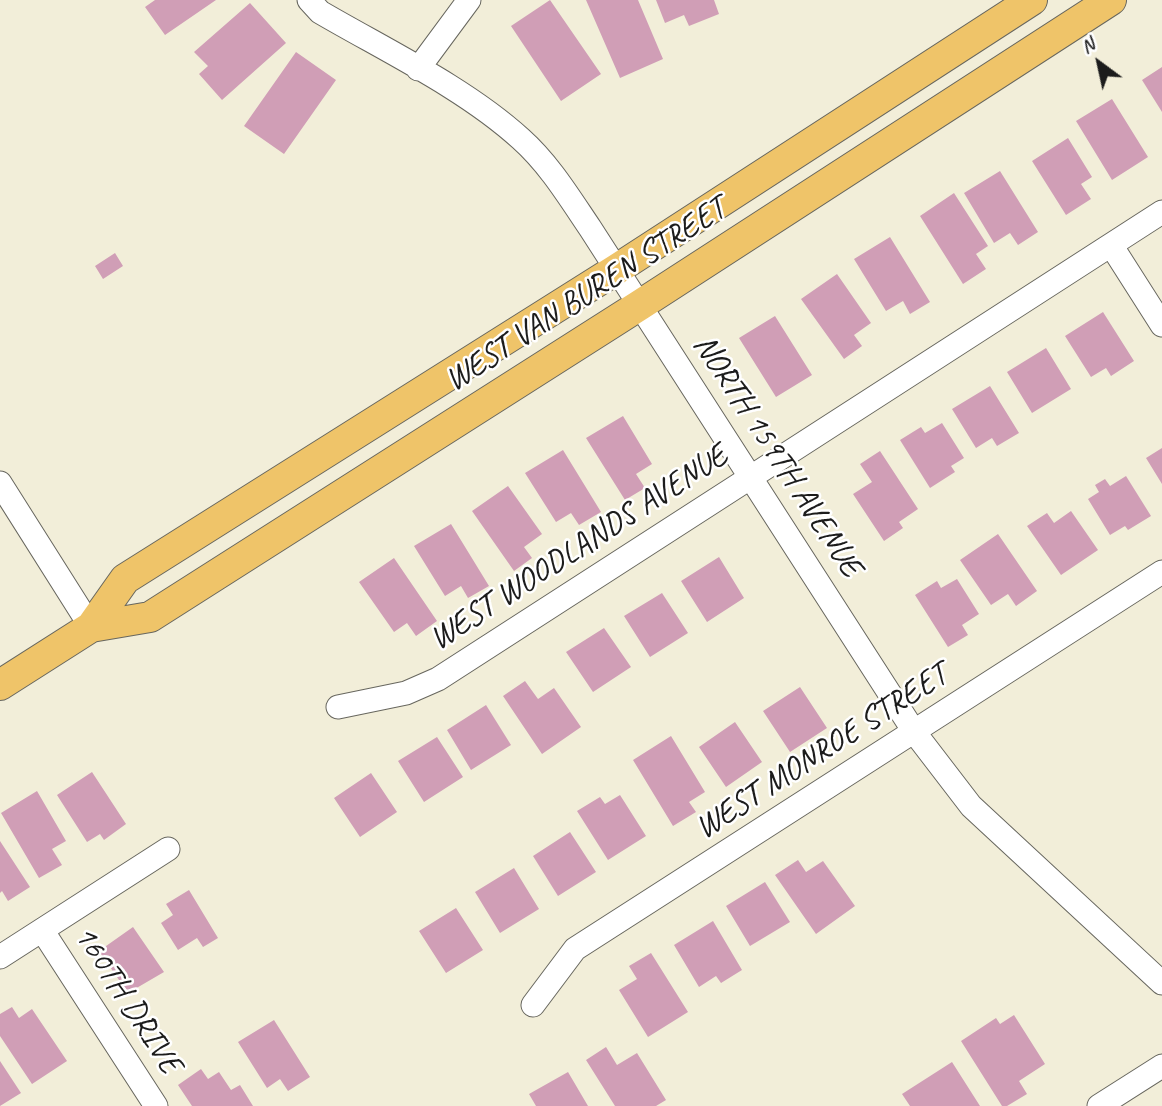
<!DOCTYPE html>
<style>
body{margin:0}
#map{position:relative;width:1162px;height:1106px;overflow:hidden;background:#f2eed9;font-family:Caveat,sans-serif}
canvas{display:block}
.north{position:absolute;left:1064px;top:28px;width:70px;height:70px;-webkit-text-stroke:5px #fff;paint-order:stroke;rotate:327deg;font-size:19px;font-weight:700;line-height:28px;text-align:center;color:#1c1c1c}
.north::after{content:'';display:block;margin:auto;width:24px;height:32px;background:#1c1c1c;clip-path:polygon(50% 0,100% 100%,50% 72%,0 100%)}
</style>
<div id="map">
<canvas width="1162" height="1106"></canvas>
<div class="north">N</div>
</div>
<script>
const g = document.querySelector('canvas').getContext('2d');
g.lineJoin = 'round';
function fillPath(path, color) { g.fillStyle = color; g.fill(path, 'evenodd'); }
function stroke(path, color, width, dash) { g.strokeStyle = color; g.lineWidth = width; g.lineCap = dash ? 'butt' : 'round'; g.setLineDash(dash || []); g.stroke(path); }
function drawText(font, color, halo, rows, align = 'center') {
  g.font = font + ' Caveat,sans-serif'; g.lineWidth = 5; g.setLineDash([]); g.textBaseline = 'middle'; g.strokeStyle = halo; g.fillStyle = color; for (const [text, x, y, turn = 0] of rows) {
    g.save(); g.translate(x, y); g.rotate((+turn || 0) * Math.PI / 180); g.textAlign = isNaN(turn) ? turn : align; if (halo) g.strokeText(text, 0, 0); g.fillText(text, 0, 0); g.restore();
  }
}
fillPath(new Path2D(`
 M155,0H216L165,35L145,7Z
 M550,0L601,74L561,101L511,26Z
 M586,0H638L663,59L620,78Z
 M656,0H714L719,14L689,26L684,15L665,23Z
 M250,3L286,43L222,100L199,74L208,66L194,52Z
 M296,52L336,80L284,154L244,126Z
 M1162,67V112L1142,80Z
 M1112,99L1148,157L1112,180L1076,121Z
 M1068,138L1092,177L1081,184L1091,199L1066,215L1032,161Z
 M1000,171L1038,232L1018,245L1010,233L994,243L964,193Z
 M954,193L988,246L976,254L986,269L963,284L920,216Z
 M890,237L930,302L910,314L903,301L886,311L854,259Z
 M115,253L123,266L103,279L95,266Z
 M837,274L871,323L854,335L862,346L844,359L801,299Z
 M1103,312L1134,361L1111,376L1106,368L1091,377L1065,336Z
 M775,316L812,375L776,397L739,338Z
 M1046,348L1071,389L1032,413L1007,372Z
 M990,386L1019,433L997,446L992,438L976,448L952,409Z
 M623,416L652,464L636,474L645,488L625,500L586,438Z
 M942,423L964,458L951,466L955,472L930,488L900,440L921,427L925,433Z
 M1162,448V484L1146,458Z
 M563,450L601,512L579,525L571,513L556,522L525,473Z
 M880,451L918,509L899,522L903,528L884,541L853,494L872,482L860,464Z
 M1126,476L1151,516L1128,530L1125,526L1110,535L1088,499L1099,492L1095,485L1105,479L1110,486Z
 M508,486L542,534L524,547L532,558L514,571L472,511Z
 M1071,511L1098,550L1061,575L1027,526L1047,513L1054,523Z
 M451,524L489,586L468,598L461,586L445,596L414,546Z
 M998,534L1037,591L1016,606L1008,594L991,605L960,560Z
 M719,557L744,598L707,622L681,581Z
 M394,558L437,621L416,636L407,623L394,632L359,582Z
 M957,579L979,614L962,625L968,635L948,647L915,595L937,581L941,588Z
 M662,593L688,633L650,657L624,616Z
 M604,628L631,667L593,692L566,652Z
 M525,681L538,699L554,688L581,727L542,754L503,696Z
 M800,687L827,728L790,752L763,711Z
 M486,705L511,745L471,770L447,730Z
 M735,722L762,762L726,787L699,747Z
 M671,736L705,792L689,802L696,812L673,826L633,760Z
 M437,737L463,777L424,802L398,761Z
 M92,772L126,824L104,840L100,834L87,842L57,795Z
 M371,773L397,812L360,837L334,798Z
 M37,791L66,841L52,849L62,865L39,878L1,813Z
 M620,795L646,836L608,860L577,811L600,797L605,804Z
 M570,832L596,872L558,896L533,856Z
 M0,841L30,887L8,901L2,891L0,893Z
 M798,860L806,872L823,861L855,906L816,934L775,875Z
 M514,868L539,909L500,933L475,892Z
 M765,882L790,922L750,946L726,906Z
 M189,890L218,938L203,947L197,938L178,950L161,923L173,915L166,904Z
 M456,908L483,950L446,973L419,931Z
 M713,921L742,970L721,983L716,976L699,987L674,945Z
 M133,927L164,972L128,993L99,951Z
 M651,953L688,1012L648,1037L619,990L637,979L629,966Z
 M12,1007L19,1018L32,1009L67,1061L32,1084L0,1036V1014Z
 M1014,1015L1045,1064L1019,1081L1027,1094L1007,1106H1002L961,1041L996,1018L1000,1024Z
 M274,1020L310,1077L288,1091L280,1079L267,1088L238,1042Z
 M606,1047L617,1065L637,1053L666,1100L656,1106H615L586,1060Z
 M0,1061L21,1093L0,1106Z
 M952,1062L980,1106H910L902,1094Z
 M201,1069L208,1079L219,1072L231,1090L240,1085L253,1106H192L178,1085Z
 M568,1072L588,1106H536L529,1094Z`), '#d09eb6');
const minor = new Path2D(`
 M309,0L320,12C385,50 465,88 521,139C549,164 569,197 590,228L915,733L971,806L1162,983
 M418,69L469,0
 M1111,245L1162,325
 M0,483L91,627
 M338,707L406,693L438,679L1162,212
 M42,930L156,1106
 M0,957L168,849
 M533,1005L575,949L1162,572
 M1099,1106L1162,1066`);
const major = new Path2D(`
 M91,627L150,617L640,305L1111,0
 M0,685L91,627L125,579L617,269L1032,0`);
stroke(minor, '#67665e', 25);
stroke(major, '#67665e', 32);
stroke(minor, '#fff', 23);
stroke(major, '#efc469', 30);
drawText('33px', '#1c1c1c', '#fff', [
 ["WEST VAN BUREN STREET",586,295,-33],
 ["NORTH 159TH AVENUE",777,456,57],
 ["WEST WOODLANDS AVENUE",579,548,-33],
 ["WEST MONROE STREET",822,752,-33],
 ["160TH DRIVE",127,1000,57]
]);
</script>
